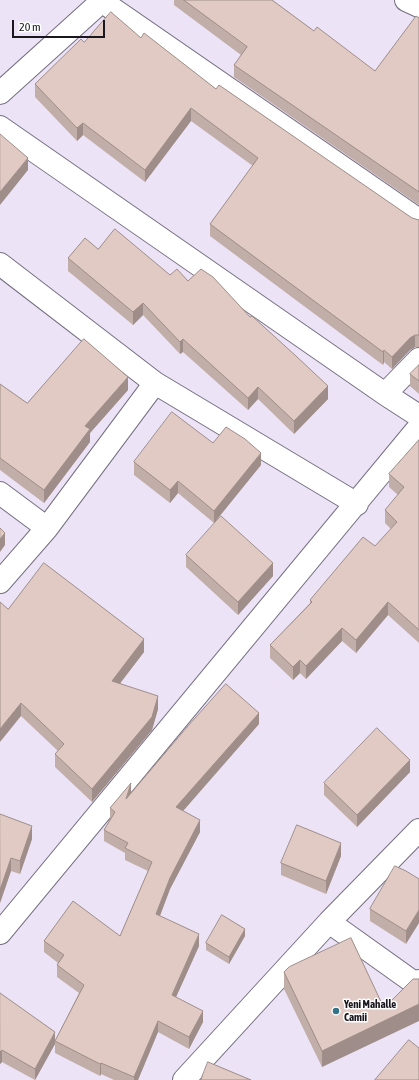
<!DOCTYPE html>
<style>
body{margin:0}
#map{position:relative;width:419px;height:1080px;overflow:hidden;background:#ece3f7;font-family:"Asap Condensed",sans-serif}
canvas{display:block}
.scale{position:absolute;left:12px;top:20px;width:93px;height:18px;box-sizing:border-box;border:2px solid #19161d;border-top:0;padding-left:5px;font-size:12px;line-height:14px;white-space:nowrap;color:#19161d;-webkit-text-stroke:3px #fff;paint-order:stroke}
</style>
<div id="map">
<canvas width="419" height="1080"></canvas>
<div class="scale">20 m</div>
</div>
<script>
const g = document.querySelector('canvas').getContext('2d');
g.lineJoin = 'round';
function stroke(path, color, width, dash) { g.strokeStyle = color; g.lineWidth = width; g.lineCap = dash ? 'butt' : 'round'; g.setLineDash(dash || []); g.stroke(path); }
function fillPath(path, color) { g.fillStyle = color; g.fill(path, 'evenodd'); }
function drawText(font, color, halo, rows, align = 'center') {
  g.font = font + ' "Asap Condensed",sans-serif'; g.lineWidth = 3; g.setLineDash([]); g.textBaseline = 'middle'; g.strokeStyle = halo; g.fillStyle = color; for (const [text, x, y, turn = 0] of rows) {
    g.save(); g.translate(x, y); g.rotate((+turn || 0) * Math.PI / 180); g.textAlign = isNaN(turn) ? turn : align; if (halo) g.strokeText(text, 0, 0); g.fillText(text, 0, 0); g.restore();
  }
}
const minor = new Path2D(`
 M100,0L419,220
 M406,0L419,6
 M0,127L385,394L419,416
 M0,264L155,383L357,504
 M385,394L419,359
 M0,493L47,528
 M0,582L47,528L155,383
 M329,922L416,984L419,981
 M0,933L419,427
 M184,1080L329,922L419,830`);
const tertiary = new Path2D(`
 M0,93L103,0`);
stroke(minor, '#766f80', 24);
stroke(tertiary, '#766f80', 24);
stroke(minor, '#fff', 22);
stroke(tertiary, '#fff', 22);
fillPath(new Path2D(`
 M174,0H272L314,31L375,71L419,18V205L234,77V65L241,55L174,5Z
 M141,38L216,89L412,218L419,220V347H415L410,350L392,369L384,362L383,365L210,236V224L253,166L191,121L145,182L83,135L77,141L35,97V84L84,42Z
 M98,249L188,281L328,399L294,434L258,399L248,410L183,352L180,354L143,315L133,325L68,271V258Z
 M419,365V394L410,386V374Z
 M0,384L27,403L128,390L90,433V442L44,503L0,470Z
 M419,440V643L388,615L356,653L342,641L306,679L300,673L293,680L270,658V645L310,603V600L375,546L391,529L385,523V510L398,495L389,487V474Z
 M213,443L261,465L214,523L178,493L170,503L134,475V462Z
 M186,555L273,576L238,615L186,567Z
 M8,609L144,652L120,683L158,709L152,730L92,802L55,767V754L58,751L21,716Z
 M259,724L183,811L200,832L170,889L160,916L199,946L176,997L203,1022L189,1049L158,1032L138,1080H114L101,1074L100,1076L55,1053V1041L79,993L57,977V965L58,963L44,952V941L120,936L148,871L125,860V853L104,841V830L110,819V808L131,793Z
 M410,772L357,827L324,795V783Z
 M0,814L32,839L20,874L11,871L0,903Z
 M341,856L326,894L281,875V863Z
 M406,871V944L370,921V909Z
 M245,936L229,964L206,950V943Z
 M284,972L384,1008L419,979L322,1067L284,989Z
 M0,993L55,1044L35,1080L2,1062L0,1064Z`), '#c2aea8');
fillPath(new Path2D(`
 M191,108V121L145,182V170Z
 M83,123V135L77,141V128Z
 M28,158V170L0,205V192Z
 M143,303V315L133,325V312Z
 M415,335V347L410,350L392,369V357L410,338Z
 M183,339V352L180,354V342Z
 M384,350V362L383,365V352Z
 M128,377V390L90,433V442L44,503V490L85,426Z
 M328,386V399L294,434V421Z
 M258,387V399L248,410V398Z
 M261,453V465L214,523V511Z
 M178,481V493L170,503V490Z
 M5,533V545L0,552V539Z
 M273,563V576L238,615V602Z
 M388,602V615L356,653V640Z
 M342,628V641L306,679V666Z
 M144,639V652L112,694V681Z
 M300,660V673L293,680V667Z
 M158,696V709L152,730L92,802V789Z
 M21,703V716L0,742V729Z
 M259,713V724L176,819V807Z
 M410,760V772L357,827V815Z
 M131,783V795L126,799Z
 M200,820V832L170,889L156,926V914L170,878Z
 M32,826V839L20,874V861Z
 M341,843V856L326,894V881Z
 M11,858V871L0,903V890Z
 M419,910V923L406,944V931Z
 M245,929V936L229,964V957Z
 M199,934V946L172,1006V995Z
 M419,1004V1021L322,1067V1051Z
 M203,1011V1022L189,1049V1037Z
 M158,1021V1032L138,1080H134V1077Z
 M55,1032V1044L35,1080V1069Z
 M2,1050V1062L0,1064V1052Z
 M101,1063V1074L100,1076V1064Z`), '#9e8d88');
const building = new Path2D(`
 M184,0H272L314,31L317,27L375,71L416,16L419,18V192L234,65L247,47Z
 M111,12L141,38L144,33L216,89L219,85L412,218L419,220V335H415L410,338L392,357L384,350L383,352L210,224L258,158L191,108L145,170L83,123L77,128L35,84L81,39L84,42Z
 M0,134L28,158L0,192Z
 M115,229L170,275L177,269L188,281L201,269L213,277L250,317L252,316L296,356L328,386L294,421L258,387L248,398L183,339L180,342L143,303L133,312L68,258L85,238L98,249Z
 M84,339L128,377L85,426L90,429L44,490L0,458V384L27,403Z
 M419,365V381L410,374Z
 M172,412L213,443L226,427L245,439L261,453L214,511L178,481L170,490L134,462Z
 M419,440V630L388,602L356,640L342,628L306,666L300,660L293,667L270,645L312,602L310,600L363,537L375,546L397,522L385,510L404,487L389,474Z
 M221,516L273,563L238,602L186,555Z
 M0,528L5,533L0,539Z
 M44,563L144,639L112,681L158,696L152,717L92,789L55,754L64,744L21,703L0,729V602L8,609Z
 M226,684L259,713L176,807L200,820L170,878L156,914L199,934L172,995L203,1011L189,1037L158,1021L134,1077L101,1063L100,1064L55,1041L84,985L57,965L64,955L44,941L73,901L120,936L152,862L125,848L128,843L104,830L115,812L110,808L131,783L126,799L188,726Z
 M377,728L410,760L357,815L324,783Z
 M0,814L32,826L20,861L11,858L0,890Z
 M297,825L341,843L326,881L281,863Z
 M395,866L406,871L419,879V910L406,931L370,909Z
 M222,915L245,929L229,957L206,943Z
 M351,938L384,1008L413,979H419V1004L322,1051L284,972L289,967Z
 M0,993L55,1032L35,1069L2,1050L0,1052Z
 M409,1040L419,1048V1080H375Z
 M208,1062L251,1080H201Z`);
fillPath(building, '#e1cac3');
stroke(building, '#9e8d88', 1);
for (const [x, y, r, color] of [
 [336,1011,4,"#327386"]
]) { const dot = new Path2D(); dot.arc(x, y, r, 0, 2 * Math.PI); g.fillStyle = color; g.fill(dot); stroke(dot, '#fff', 1.5); }
drawText('bold 11px', '#19161d', '#fff', [
 ["Yeni Mahalle",344,1005],
 ["Camii",344,1018]
], 'left');
</script>
